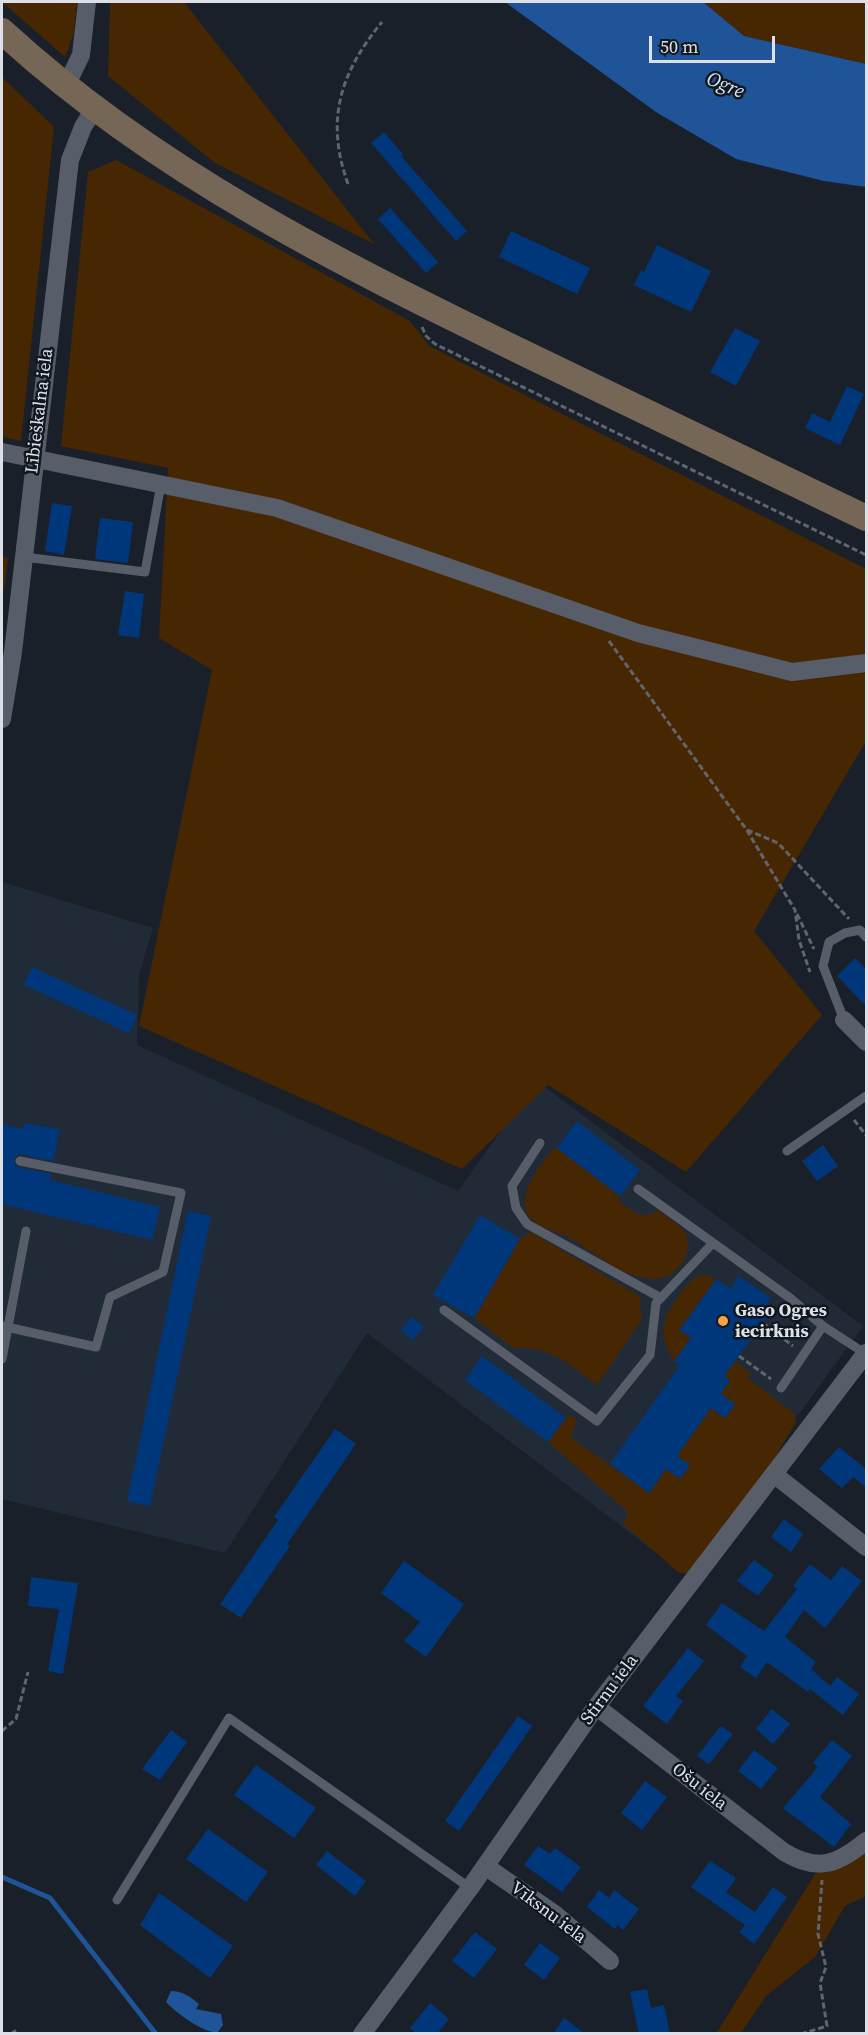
<!DOCTYPE html>
<meta charset="utf-8">
<style>
body{margin:0}
#map{position:relative;width:868px;height:2035px;overflow:hidden;background:#1a2029;font-family:"Source Serif 4",serif}
canvas{display:block}
.frame{position:absolute;inset:0;border:3px solid #dde1e7;pointer-events:none}
.scale{position:absolute;left:649px;top:36px;width:126px;height:27px;box-sizing:border-box;border:3px solid #dde1e7;border-top:0;padding-left:8px;font-size:18px;line-height:21px;white-space:nowrap;color:#dde1e7;-webkit-text-stroke:4px #11171f;paint-order:stroke}
</style>
<div id="map">
<canvas width="868" height="2035"></canvas>
<div class="frame"></div>
<div class="scale">50 m</div>
</div>
<script>
const g = document.querySelector('canvas').getContext('2d');
g.lineJoin = 'round';
function fillPath(path, color) { g.fillStyle = color; g.fill(path, 'evenodd'); }
function stroke(path, color, width, dash) { g.strokeStyle = color; g.lineWidth = width; g.lineCap = dash ? 'butt' : 'round'; g.setLineDash(dash || []); g.stroke(path); }
function drawText(font, color, halo, rows, align = 'center') {
  g.font = font + ' "Source Serif 4",serif'; g.lineWidth = 5; g.setLineDash([]); g.textBaseline = 'middle'; g.strokeStyle = halo; g.fillStyle = color; for (const [text, x, y, turn = 0] of rows) {
    g.save(); g.translate(x, y); g.rotate((+turn || 0) * Math.PI / 180); g.textAlign = isNaN(turn) ? turn : align; if (halo) g.strokeText(text, 0, 0); g.fillText(text, 0, 0); g.restore();
  }
}
fillPath(new Path2D(`
 M2,882L153,928L139,974L137,1045L458,1191L537,1081L863,1326L683,1573L367,1333L225,1553L2,1499Z`), '#212b38');
fillPath(new Path2D(`
 M2,2H77L73,36L65,57Z
 M110,2H184L374,244L215,163L108,76Z
 M703,2H866V64L744,36Z
 M2,77L54,127L21,441L2,437Z
 M116,160L410,321L429,346L866,569V741L754,931L822,1015L686,1172L548,1085L462,1169L139,1026L212,670L159,638L168,468L61,446L88,172Z
 M2,556L8,559L2,603Z
 M557,1148L620,1196L617,1200C632,1210 641,1222 658,1210C665,1216 677,1223 683,1230C698,1250 676,1279 655,1279C624,1279 598,1255 573,1240C562,1233 548,1231 536,1223C509,1205 538,1168 551,1151Z
 M531,1232L639,1296L642,1319L597,1385L562,1359L536,1349L513,1348L474,1318L520,1239Z
 M703,1274L716,1279L691,1338L674,1361C658,1334 661,1320 679,1296C687,1285 690,1279 703,1274Z
 M735,1361L750,1373L747,1378L794,1413L796,1422L774,1459L689,1574L678,1572L623,1524L628,1512L548,1442L569,1414L577,1421L570,1437L649,1493L666,1469L680,1478L689,1465L677,1456L711,1408L725,1418L735,1405L721,1394L730,1380L719,1372L726,1363L733,1365Z
 M866,1850V1896L845,1906L815,1957L766,1996L741,2033L716,2034L815,1874Z`), '#462702');
fillPath(new Path2D(`
 M505,2H703L744,36L866,64V187L824,181L736,159L656,112Z
 M171,1991C182,1991 191,1997 199,2004L196,2009L221,2014L223,2025L217,2033C199,2030 179,2015 166,2002Z`), '#1f5499');
stroke(new Path2D(`
 M2,1877L50,1898L156,2034`), '#1f5499', 5);
fillPath(new Path2D(`
 M384,132L403,154L401,156L467,231L456,241L371,143Z
 M390,208L438,262L426,273L378,219Z
 M511,231L590,268L577,294L499,257Z
 M657,245L711,271L691,312L634,285L641,270L644,272Z
 M735,328L760,341L736,386L710,372Z
 M847,386L864,394L840,445L805,428L812,413L830,422Z
 M52,503L72,506L64,555L45,551Z
 M100,518L133,522L128,563L95,559Z
 M125,591L144,594L139,638L118,635Z
 M855,958L867,970V1007L837,976Z
 M32,967L137,1015L129,1033L24,985Z
 M577,1121L640,1170L620,1196L557,1148Z
 M24,1123L60,1129L53,1161L18,1154L14,1159L15,1166L51,1174L50,1180L160,1207L152,1240L2,1204V1124L23,1129Z
 M823,1145L838,1166L817,1181L802,1161Z
 M188,1211L211,1216L150,1506L127,1501Z
 M480,1215L520,1239L474,1318L433,1295Z
 M738,1276L771,1298L762,1310L767,1317L724,1376L730,1380L721,1394L735,1404L725,1418L711,1408L677,1456L690,1465L680,1479L666,1469L649,1493L610,1464L680,1365L674,1361L691,1338L679,1330L716,1279L731,1289Z
 M412,1317L424,1327L412,1340L401,1330Z
 M482,1356L566,1418L548,1442L465,1380Z
 M335,1429L356,1444L287,1544L290,1546L241,1618L220,1604L278,1520L274,1517Z
 M839,1447L867,1470V1488L853,1477L842,1488L819,1469Z
 M784,1519L803,1534L791,1552L771,1537Z
 M754,1560L774,1575L758,1596L737,1581Z
 M404,1561L464,1604L426,1657L404,1641L420,1622L381,1593Z
 M810,1564L831,1580L842,1566L862,1581L825,1628L804,1610L785,1637L816,1662L811,1669L830,1686L837,1677L859,1694L843,1715L810,1689L808,1692L767,1662L756,1678L740,1667L747,1656L706,1625L722,1603L764,1631L797,1589L793,1586Z
 M31,1577L78,1583L63,1674L48,1671L59,1609L28,1606Z
 M688,1648L704,1661L676,1696L683,1701L667,1724L643,1706Z
 M772,1709L790,1724L773,1744L756,1729Z
 M518,1716L532,1726L459,1831L445,1821Z
 M721,1726L733,1734L709,1764L697,1756Z
 M171,1730L187,1742L160,1780L142,1769Z
 M832,1740L852,1756L820,1797L851,1824L834,1847L783,1808L818,1767L813,1763Z
 M754,1750L778,1768L761,1789L738,1771Z
 M256,1765L316,1808L294,1838L234,1795Z
 M645,1781L667,1797L642,1830L621,1813Z
 M208,1829L268,1872L246,1902L186,1859Z
 M538,1846L550,1854L555,1848L581,1867L562,1892L524,1865Z
 M327,1851L366,1881L355,1896L316,1865Z
 M710,1861L736,1878L726,1892L755,1912L773,1887L787,1897L754,1944L739,1932L745,1925L691,1887Z
 M599,1890L609,1898L614,1890L639,1909L623,1930L618,1925L615,1929L587,1907Z
 M159,1893L233,1946L210,1978L140,1925Z
 M475,1932L497,1949L474,1978L452,1961Z
 M540,1943L560,1958L544,1980L524,1965Z
 M647,1989L651,2008L664,2005L670,2034H639L630,1992Z
 M430,2003L449,2019L437,2034H417L410,2028Z
 M564,2018L585,2034H553Z`), '#00377a');
stroke(new Path2D(`
 M348,184C325,120 340,73 382,22
 M422,327L426,336L435,344L866,555
 M609,641L746,829L795,910L799,940L810,972
 M747,830L778,843L849,919
 M797,914L814,949
 M854,1120L866,1135
 M763,1323L793,1346
 M739,1356L771,1379
 M2,1731L16,1719L28,1672
 M11,2034L18,2029
 M801,2034L827,2026L820,1983L826,1967L818,1934L822,1880`), '#60656d', 3, [6, 3]);
stroke(new Path2D(`
 M24,557L145,572L161,484
 M844,1020L823,966L829,942L845,933L860,930L866,937
 M540,1143L512,1186L516,1208L527,1224L661,1298
 M787,1151L866,1096
 M638,1189L790,1298L823,1326
 M444,1310L597,1421L650,1355L656,1303L713,1243
 M2,1326L96,1347L110,1297L163,1272L181,1193L20,1161
 M2,1359L26,1231
 M781,1388L823,1326L866,1354
 M117,1900L229,1718L470,1888`), '#575e69', 9);
stroke(new Path2D(`
 M66,86L81,55L87,2
 M2,452L277,508L638,633L792,672L866,663
 M2,719L13,652L70,160L83,127L94,109
 M844,1020L866,1042
 M775,1475L866,1547
 M597,1707L784,1852C817,1872 837,1865 866,1841
 M485,1866L556,1915L610,1961
 M362,2034L470,1888L590,1715L866,1353`), '#575e69', 18);
stroke(new Path2D(`
 M2,31C155,172 343,265 528,355C641,409 754,463 866,518`), '#766655', 26);
for (const [x, y, r, color] of [
 [723,1321,6,"#f5a346"]
]) { const dot = new Path2D(); dot.arc(x, y, r, 0, 2 * Math.PI); g.fillStyle = color; g.fill(dot); stroke(dot, '#11171f', 2); }
drawText('18px', '#dde1e7', '#11171f', [
 ["Lībieškalna iela",40,411,-83],
 ["Stirnu iela",610,1690,-53],
 ["Ošu iela",699,1787,38],
 ["Vīksnu iela",548,1913,37]
]);
drawText('bold 18px', '#dde1e7', '#11171f', [
 ["Gaso Ogres",735,1311],
 ["iecirknis",735,1332]
], 'left');
drawText('italic 20px', '#d5e4f8', '#11171f', [
 ["Ogre",725,86,23]
]);
</script>
